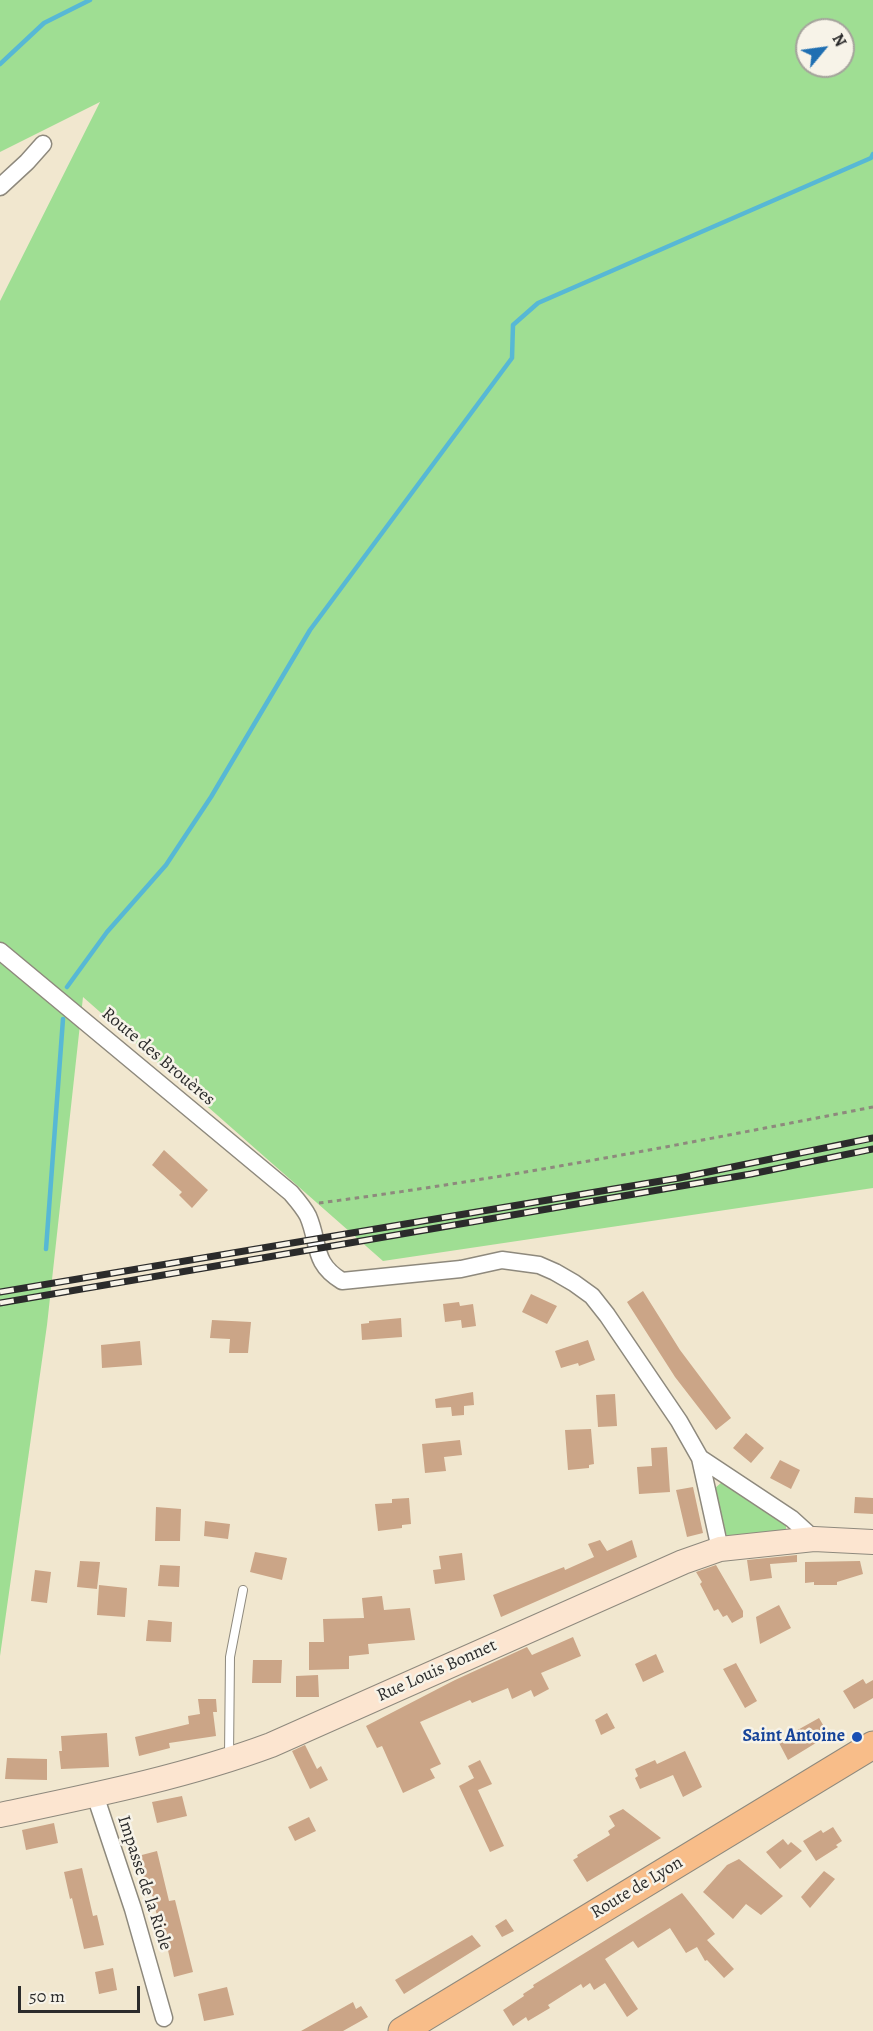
<!DOCTYPE html>
<meta charset="utf-8">
<style>
body{margin:0}
#map{position:relative;width:873px;height:2031px;overflow:hidden;background:#f1e7cf;font-family:Alegreya,serif}
canvas{display:block}
.north{position:absolute;left:795px;top:18px;width:60px;height:60px;box-sizing:border-box;background:#f7f3e8;border:2px solid #a5a39c;border-radius:50%;rotate:61deg;font-size:16px;font-weight:700;line-height:24px;text-align:center;color:#2b2b2b}
.north::after{content:'';display:block;margin:auto;width:21px;height:27px;background:#1f6fb2;clip-path:polygon(50% 0,100% 100%,50% 72%,0 100%)}
.scale{position:absolute;left:18px;top:1986px;width:122px;height:27px;box-sizing:border-box;border:3px solid #2b2b2b;border-top:0;padding-left:8px;font-size:18px;line-height:21px;white-space:nowrap;color:#2b2b2b;-webkit-text-stroke:4px #f7f3e8;paint-order:stroke}
</style>
<div id="map">
<canvas width="873" height="2031"></canvas>
<div class="north">N</div>
<div class="scale">50 m</div>
</div>
<script>
const g = document.querySelector('canvas').getContext('2d');
g.lineJoin = 'round';
function fillPath(path, color) { g.fillStyle = color; g.fill(path, 'evenodd'); }
function stroke(path, color, width, dash) { g.strokeStyle = color; g.lineWidth = width; g.lineCap = dash ? 'butt' : 'round'; g.setLineDash(dash || []); g.stroke(path); }
function drawText(font, color, halo, rows, align = 'center') {
  g.font = font + ' Alegreya,serif'; g.lineWidth = 5; g.setLineDash([]); g.textBaseline = 'middle'; g.strokeStyle = halo; g.fillStyle = color; for (const [text, x, y, turn = 0] of rows) {
    g.save(); g.translate(x, y); g.rotate((+turn || 0) * Math.PI / 180); g.textAlign = isNaN(turn) ? turn : align; if (halo) g.strokeText(text, 0, 0); g.fillText(text, 0, 0); g.restore();
  }
}
fillPath(new Path2D(`
 M0,0H873V1188L383,1261L83,997L47,1325L0,1656V301L100,102L0,152ZM807,30H843V66H807Z
 M722,1482L781,1520L786,1526V1531L727,1537L715,1488Z`), '#9fde93');
stroke(new Path2D(`
 M0,64L44,23L90,0
 M67,987L107,932L166,865L211,797L310,630L512,358L513,325L538,303L871,158L873,154
 M46,1249L63,1019`), '#57b8d5', 4.5);
fillPath(new Path2D(`
 M164,1150L208,1190L192,1208L179,1195L182,1192L152,1165Z
 M643,1291L680,1350L731,1418L716,1430L675,1377L627,1302Z
 M531,1294L557,1306L547,1324L522,1312Z
 M459,1302L460,1306L473,1304L476,1326L462,1328L461,1320L445,1322L443,1304Z
 M401,1318L402,1337L362,1340L361,1324L369,1323V1321Z
 M212,1320L251,1322L248,1353H229L230,1339L210,1338Z
 M588,1340L595,1360L579,1366L578,1363L561,1368L555,1351Z
 M140,1341L142,1365L102,1368L101,1345Z
 M473,1392L474,1405L464,1406V1415L452,1416L451,1407L436,1408L435,1399Z
 M615,1394L617,1426L598,1427L596,1395Z
 M591,1429L594,1464L589,1465V1468L568,1470L565,1430Z
 M746,1433L764,1448L751,1463L733,1448Z
 M460,1440L462,1455L444,1457L446,1471L425,1473L422,1444Z
 M667,1447L670,1492L639,1494L637,1467L652,1466L651,1448Z
 M780,1460L800,1470L791,1489L770,1478Z
 M693,1487L703,1533L687,1537L676,1490Z
 M855,1497L873,1498V1514L854,1513Z
 M409,1498L411,1524L402,1525V1528L378,1531L375,1504L392,1503V1499Z
 M156,1507L181,1509L180,1541H155Z
 M205,1521L230,1524L228,1539L204,1536Z
 M600,1540L607,1551L632,1540L637,1557L501,1617L493,1595L564,1567L565,1570L594,1557L588,1544Z
 M255,1552L287,1558L282,1580L250,1572Z
 M462,1553L465,1580L435,1584L433,1570L441,1569L439,1556Z
 M797,1555V1562L770,1564L772,1578L750,1581L747,1560Z
 M80,1561L100,1562L97,1589L77,1587Z
 M860,1561L863,1574L837,1582V1585H814V1582L805,1583V1562Z
 M160,1565L180,1566L179,1587L158,1586Z
 M716,1565L743,1611V1617L732,1623L727,1615L723,1617L718,1609L714,1611L700,1584L702,1582L696,1572Z
 M35,1570L51,1572L47,1603L31,1601Z
 M99,1585L127,1588L125,1617L97,1615Z
 M382,1596L384,1610L410,1608L415,1640L368,1644L369,1654L349,1656V1669L309,1670V1642H324L323,1619L364,1618L362,1598Z
 M779,1605L791,1628L760,1644L756,1617Z
 M148,1620L172,1622L171,1642L146,1641Z
 M573,1637L581,1656L541,1673L549,1689L534,1697L531,1690L512,1699L508,1688L472,1703L470,1700L420,1722L441,1764L430,1769L435,1778L403,1793L382,1746L377,1748L366,1726L455,1680L527,1647L532,1655Z
 M656,1654L664,1672L643,1682L635,1664Z
 M253,1660H282L281,1683H252Z
 M736,1663L757,1701L745,1708L723,1669Z
 M318,1675L319,1697H296V1676Z
 M863,1679L866,1684L873,1680V1698L854,1709L843,1691Z
 M198,1699H216L217,1712H213L216,1736L169,1743L170,1748L139,1756L135,1737L189,1724L188,1716L200,1714Z
 M607,1713L615,1728L601,1735L595,1720Z
 M819,1718L829,1735L788,1760L778,1741Z
 M107,1733L109,1767L61,1769L59,1751H62L61,1736Z
 M305,1745L317,1769L321,1766L328,1780L310,1789L292,1751Z
 M685,1751L702,1787L683,1797L673,1775L640,1789L635,1778L638,1776L635,1769L655,1760L657,1764Z
 M7,1758L47,1759V1780L5,1779Z
 M480,1760L492,1784L478,1790L504,1846L490,1852L459,1786L474,1778L468,1766Z
 M182,1796L187,1816L157,1823L152,1802Z
 M623,1809L661,1838L587,1882L573,1860L578,1857L577,1855L610,1835L608,1831L615,1826L609,1816Z
 M309,1817L316,1831L295,1841L288,1827Z
 M54,1823L58,1843L26,1850L22,1830Z
 M833,1827L842,1841L836,1845L838,1847L816,1861L803,1841L821,1830L823,1833Z
 M783,1839L788,1845L791,1842L802,1851L780,1869L766,1852Z
 M157,1851L169,1901L175,1900L193,1972L174,1977L163,1928L160,1929L149,1882H145L138,1856Z
 M739,1859L783,1896L761,1915L746,1904L733,1919L703,1892L727,1865Z
 M82,1868L93,1916L97,1915L104,1945L84,1949L72,1898L70,1899L64,1872Z
 M824,1871L835,1879L810,1908L801,1897Z
 M682,1893L715,1934L707,1940L734,1969L724,1978L707,1960L705,1961L697,1947L686,1953L670,1928L638,1948L633,1941L605,1959L638,2009L627,2017L605,1983L594,1990L590,1983L583,1988L581,1984L548,2005L550,2008L528,2021L526,2017L513,2026L503,2010L524,1996L523,1994L534,1987L533,1985Z
 M506,1919L514,1931L502,1937L495,1926Z
 M472,1935L481,1946L404,1994L395,1980Z
 M113,1968L117,1990L99,1994L95,1972Z
 M227,1987L234,2015L204,2021L198,1994Z
 M353,2002L356,2009L361,2006L368,2017L343,2031H301Z`), '#cba587');
const lane = new Path2D(`
 M229,1756L230,1657L243,1590`);
const street = new Path2D(`
 M0,187L27,162L43,144
 M0,951L291,1193C297,1200 304,1208 308,1216C320,1244 312,1263 342,1281L461,1269L502,1260L539,1265L555,1272L574,1283L592,1296L607,1315L679,1421L700,1458L720,1549
 M700,1458L792,1519L814,1539
 M95,1795L133,1909L164,2018`);
const secondary = new Path2D(`
 M0,1815C90,1796 185,1777 271,1745L683,1562L720,1549L814,1539L873,1542`);
const primary = new Path2D(`
 M402,2031L873,1745`);
stroke(lane, '#8e897d', 10);
stroke(street, '#8e897d', 19);
stroke(secondary, '#8e897d', 26);
stroke(primary, '#8e897d', 29);
stroke(new Path2D(`
 M319,1203C505,1179 689,1143 873,1107`), '#8e897d', 3, [4.5, 4.5]);
stroke(lane, '#fff', 8);
stroke(street, '#fff', 16);
stroke(secondary, '#fce5d0', 24);
stroke(primary, '#f8bd89', 27);
const rail = new Path2D(`
 M0,1292L679,1178L873,1138
 M0,1303L751,1174L873,1149`);
stroke(rail, '#2b2b2b', 7);
stroke(rail, '#f7f3e8', 4.5, [14]);
for (const [x, y, r, color] of [
 [857,1737,6,"#1a4fb4"]
]) { const dot = new Path2D(); dot.arc(x, y, r, 0, 2 * Math.PI); g.fillStyle = color; g.fill(dot); stroke(dot, '#f7f3e8', 2); }
drawText('18px', '#2b2b2b', '#f7f3e8', [
 ["Route des Brouères",158,1057,40],
 ["Rue Louis Bonnet",437,1671,-24],
 ["Impasse de la Riole",144,1883,72],
 ["Route de Lyon",637,1888,-31]
]);
drawText('bold 18px', '#164399', '#f7f3e8', [
 ["Saint Antoine",845,1737]
], 'right');
</script>
